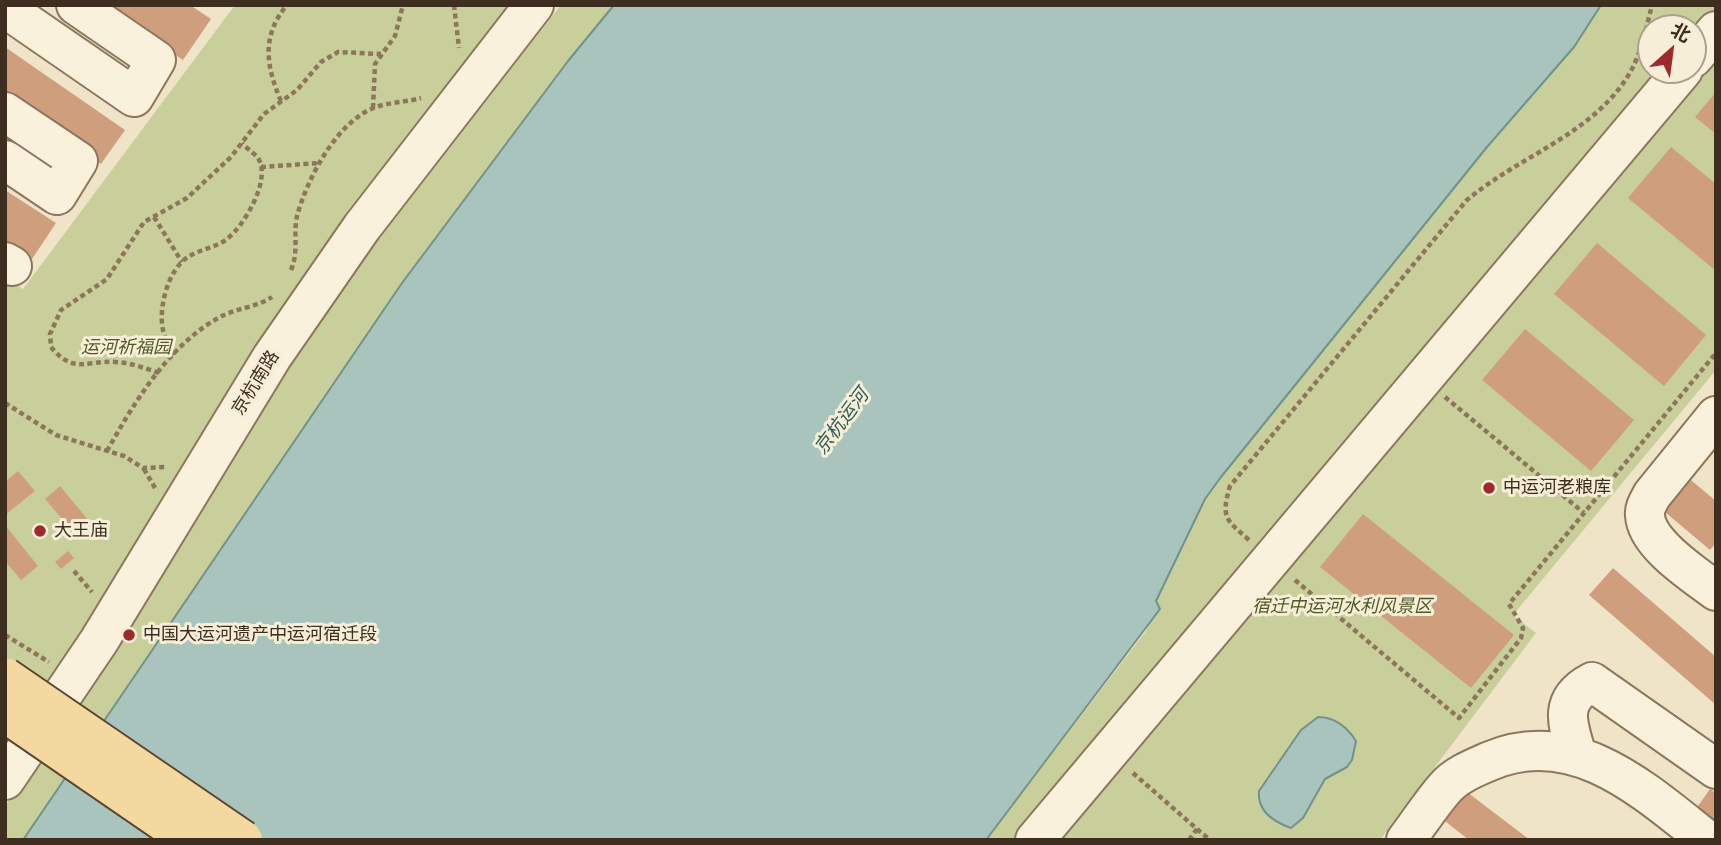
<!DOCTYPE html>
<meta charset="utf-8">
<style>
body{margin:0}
#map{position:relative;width:1721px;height:845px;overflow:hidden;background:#f0e4c8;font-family:Merriweather,"Noto Sans SC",serif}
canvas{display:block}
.frame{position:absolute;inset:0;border:7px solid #3d2e20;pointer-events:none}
.north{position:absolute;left:1637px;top:14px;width:70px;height:70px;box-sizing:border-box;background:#f7eed8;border:2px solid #ada18e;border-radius:50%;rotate:28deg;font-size:19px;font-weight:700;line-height:28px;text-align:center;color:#3d2e20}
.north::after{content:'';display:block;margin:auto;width:24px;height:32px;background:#9e2a2b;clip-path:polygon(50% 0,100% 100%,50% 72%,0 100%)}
</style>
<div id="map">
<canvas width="1721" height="845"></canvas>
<div class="frame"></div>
<div class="north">北</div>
</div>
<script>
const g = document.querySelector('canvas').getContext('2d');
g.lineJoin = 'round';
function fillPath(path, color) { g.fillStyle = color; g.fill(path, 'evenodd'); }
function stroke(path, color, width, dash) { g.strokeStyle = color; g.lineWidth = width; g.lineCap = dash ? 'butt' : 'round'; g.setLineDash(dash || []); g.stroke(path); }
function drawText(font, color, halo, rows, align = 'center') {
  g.font = font + ' Merriweather,"Noto Sans SC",serif'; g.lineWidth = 6; g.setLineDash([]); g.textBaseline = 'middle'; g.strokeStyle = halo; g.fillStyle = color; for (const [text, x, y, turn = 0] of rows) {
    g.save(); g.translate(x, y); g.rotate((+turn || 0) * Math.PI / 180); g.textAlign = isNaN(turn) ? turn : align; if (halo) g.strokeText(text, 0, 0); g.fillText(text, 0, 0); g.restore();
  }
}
fillPath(new Path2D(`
 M235,5H519L5,768V278L23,289Z
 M561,5H614L568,61L402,283L23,840H5V806L103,663L249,422L380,232Z
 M1601,5H1716V370L1513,615L1536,633L1380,840H986L1146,631C1163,578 1188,522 1221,477L1487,147L1574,47ZM1651,28H1693V70H1651Z`), '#c9cf9b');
const water = new Path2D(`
 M614,5H1601L1574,47L1487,147L1221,477L1205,499L1156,601L1160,609L986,840H23L402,283L568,61Z
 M1318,717C1335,717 1347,727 1356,741L1352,760L1347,767L1325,779L1303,818L1291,828C1274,822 1257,811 1259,791L1301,730Z`);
fillPath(water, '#a9c4bc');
stroke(water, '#6f938a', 2);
fillPath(new Path2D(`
 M102,5H190L211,19L183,60Z
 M5,47L125,130L101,164L5,97Z
 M1716,92V134L1695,117Z
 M1671,147L1716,184V271L1628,198Z
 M5,190L56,223L32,259L5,242Z
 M1597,243L1706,335L1664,386L1554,294Z
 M1525,329L1634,420L1591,471L1482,380Z
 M18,471L35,491L5,515V482Z
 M1686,476L1716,501V543L1710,550L1659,507Z
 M60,486L89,521L74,533L45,499Z
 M1363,514L1514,635L1471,688L1320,567Z
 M5,525L38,566L21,580L5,561Z
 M68,551L74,558L61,569L55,562Z
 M1613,568L1716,657V705L1589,595Z
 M1463,789L1530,840H1469L1441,818Z
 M1710,789L1716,793V829L1693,813Z`), '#cf9f7d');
const minor = new Path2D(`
 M5,8L134,97L156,60L76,5
 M1693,58L1716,31
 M5,112L78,161L57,195L5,160
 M5,262L12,266
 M1716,416L1652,495C1649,501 1644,508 1645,515C1646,544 1695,575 1716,591
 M1577,755C1567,723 1558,700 1592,682L1716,769
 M5,780L99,641L272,357L362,227L534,5
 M1035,840L1683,70
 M1406,840C1419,823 1431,804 1445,788C1456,775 1474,768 1490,761C1574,725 1645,791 1707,840`);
stroke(minor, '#8d765c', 42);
stroke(new Path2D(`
 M454,5L459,48
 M281,101C266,66 261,36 287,5
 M373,108L375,64L395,36L403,5
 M261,167L319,163
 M154,217L182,262
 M291,270C299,252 293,234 297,216C307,179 338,118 379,106C393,102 407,102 421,98
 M174,355C170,347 165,339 163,330C158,309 168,269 188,257C200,249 215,248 227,239C244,226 272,179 258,158C254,153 246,148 242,143
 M159,373C145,368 131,363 116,362C87,360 74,375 51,347L50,334L61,310L107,279L144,222L187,198L231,157L264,114L297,90L321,62L338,52L381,54
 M1445,397L1584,513
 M5,403L56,435L124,456L143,468L167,467
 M107,451C135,401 170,343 222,316C238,308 257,307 272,297
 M144,469L155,488
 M1249,540C1225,519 1221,517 1230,486L1466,201C1519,155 1599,133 1633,67C1642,48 1647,25 1652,5
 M74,571L92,592
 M1295,580L1459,718L1521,638L1523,628L1509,604L1716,353
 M5,635L49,662
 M1133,773L1197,829L1189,840
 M1197,829L1210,840`), '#8d765c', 4.5, [5, 3.5]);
stroke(minor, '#faf1dc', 38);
const majorBridge = new Path2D(`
 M5,677L243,840
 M5,713L190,840`);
stroke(majorBridge, '#5b4430', 42, []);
stroke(majorBridge, '#f3d9a0', 38);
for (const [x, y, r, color] of [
 [1489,488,7,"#9e2a2b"],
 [40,531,7,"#9e2a2b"],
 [129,635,7,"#9e2a2b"]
]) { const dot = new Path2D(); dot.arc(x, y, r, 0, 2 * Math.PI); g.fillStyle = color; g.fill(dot); stroke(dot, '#f7eed8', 2.5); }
drawText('italic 18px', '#4d5a26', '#f7eed8', [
 ["运河祈福园",126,348],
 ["宿迁中运河水利风景区",1342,607]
]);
drawText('18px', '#3d2e20', '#f7eed8', [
 ["京杭南路",256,383,-58]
]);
drawText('18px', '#3d2e20', '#f7eed8', [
 ["中运河老粮库",1503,488],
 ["大王庙",54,531],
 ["中国大运河遗产中运河宿迁段",143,635]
], 'left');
drawText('italic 19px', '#2f5d5a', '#f7eed8', [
 ["京杭运河",842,422,-53]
]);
</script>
